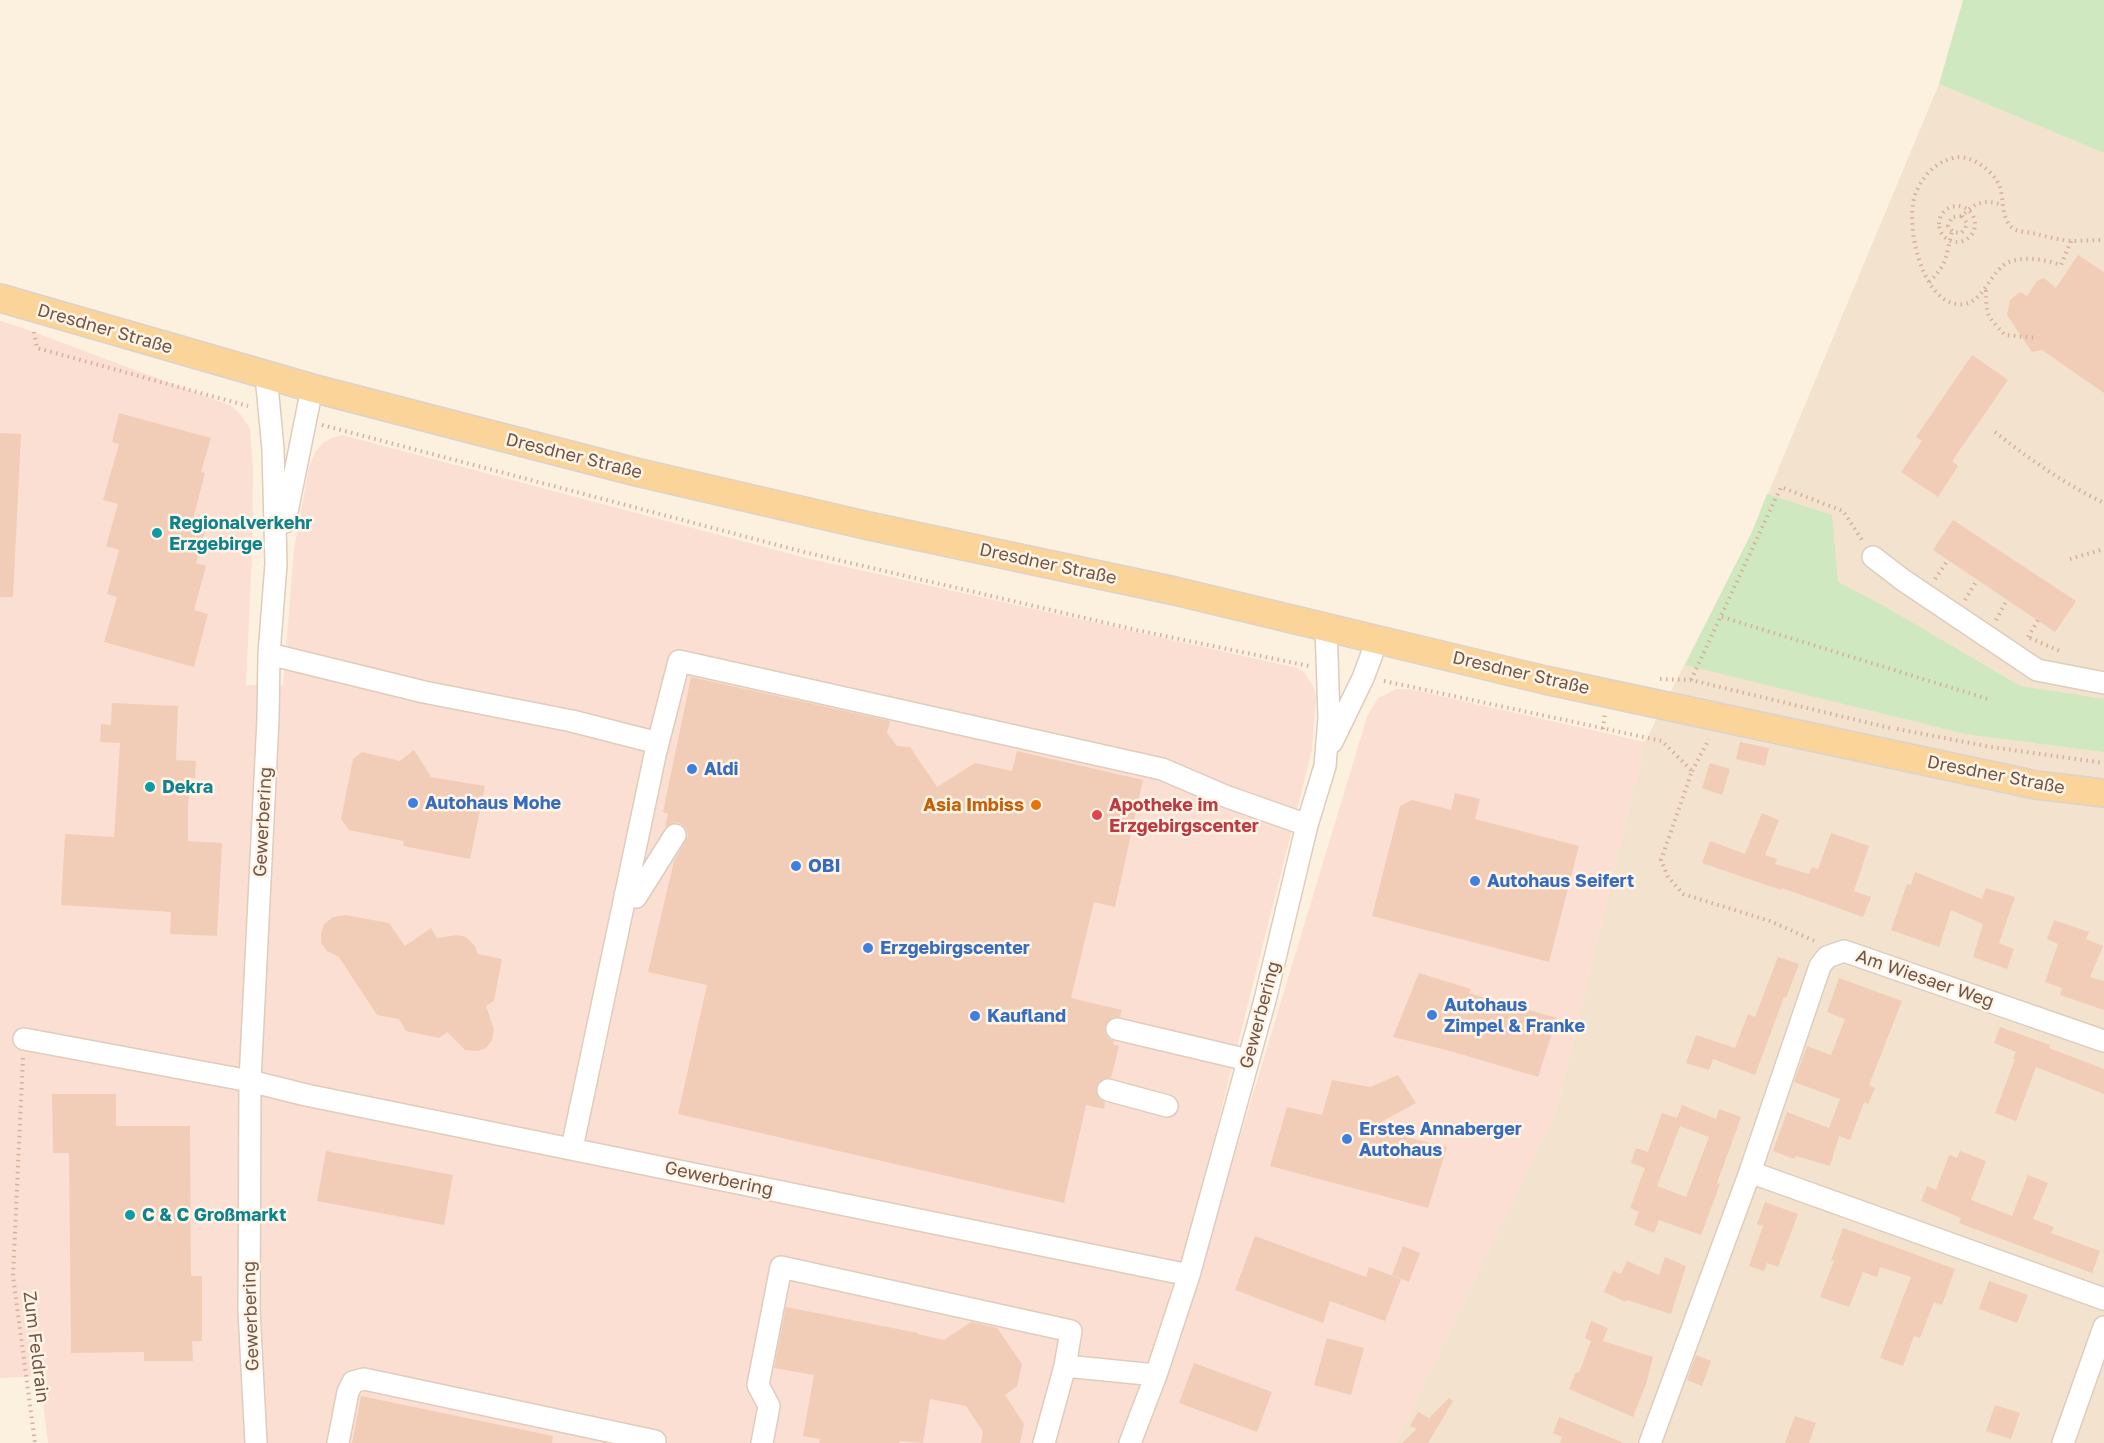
<!DOCTYPE html>
<meta charset="utf-8">
<style>
body{margin:0}
canvas{display:block;background:#fcf0df}
</style>
<canvas width="2104" height="1443"></canvas>
<script>
const g = document.querySelector('canvas').getContext('2d');
g.lineJoin = 'round';
function fillPath(path, color) { g.fillStyle = color; g.fill(path, 'evenodd'); }
function stroke(path, color, width, dash) { g.strokeStyle = color; g.lineWidth = width; g.lineCap = dash ? 'butt' : 'round'; g.setLineDash(dash || []); g.stroke(path); }
function drawText(font, color, halo, rows, align = 'center') {
  g.font = font + ' "Golos Text",sans-serif'; g.lineWidth = 5; g.setLineDash([]); g.textBaseline = 'middle'; g.strokeStyle = halo; g.fillStyle = color; for (const [text, x, y, turn = 0] of rows) {
    g.save(); g.translate(x, y); g.rotate((+turn || 0) * Math.PI / 180); g.textAlign = isNaN(turn) ? turn : align; if (halo) g.strokeText(text, 0, 0); g.fillText(text, 0, 0); g.restore();
  }
}
fillPath(new Path2D(`
 M1939,84L2104,153V1443H1396L1556,1111L1645,742L1752,532Z`), '#f3e2ce');
fillPath(new Path2D(`
 M0,321L20,327L232,406L241,415L250,429L253,470L252,554L246,685H283L294,549L309,467L315,452L323,443L332,438L342,435L806,558L1297,668L1305,673L1314,688L1316,696L1312,750L1191,1230L1185,1319L1367,717L1378,698L1396,689H1409L1645,742L1556,1111L1396,1443H48L40,1376L0,1378Z`), '#fcdfd3');
fillPath(new Path2D(`
 M1963,0H2104V153L1939,84Z
 M1767,494L1832,515L1838,582L1884,606L2020,686L2104,699V752L1966,734L1685,665L1752,532Z`), '#d0e8bf');
fillPath(new Path2D(`
 M2078,255L2104,272V393L2042,350L2032,352L2007,315L2010,300L2020,292L2027,296L2037,281L2044,278L2056,288Z
 M1972,355L2008,380L1952,461L1958,466L1938,497L1901,472L1922,441L1916,437Z
 M119,413L211,438L201,472L205,473L194,516L208,520L196,563L206,566L194,610L208,614L194,667L104,642L117,597L107,594L119,550L106,546L118,504L103,500L119,444L112,442Z
 M0,433L21,434L13,597H0Z
 M1953,520L2076,601L2055,632L1933,550Z
 M691,677L890,721L887,733L897,746L910,747L937,787L975,763L1012,771L1017,751L1143,780L1115,907L1094,902L1071,998L1122,1010L1120,1017H1113L1105,1026V1032L1108,1038L1114,1041L1113,1044L1119,1046L1111,1078L1099,1081L1096,1087L1099,1099L1105,1102L1104,1109L1086,1105L1064,1203L678,1114L707,985L648,972L674,861L688,836L686,829L681,824L675,822L665,827L668,814L663,812Z
 M112,703L178,706L176,760L196,761L195,778H191L188,804V841L222,843L217,936L170,934L171,912L61,905L65,834L114,837L120,743L100,742L101,724L111,725Z
 M1740,742L1769,748L1765,766L1736,759Z
 M414,750L431,777L485,786L470,859L403,846L404,841L349,830L341,819L353,759L362,752L400,761Z
 M1710,763L1730,769L1722,795L1702,788Z
 M1455,793L1480,799L1475,819L1579,846L1549,962L1372,916L1400,806L1412,800L1451,810Z
 M1762,813L1779,820L1765,855L1777,859L1775,864L1809,874L1812,867L1818,869L1831,833L1869,846L1854,891L1871,897L1863,917L1782,888L1781,890L1702,863L1710,841L1745,854Z
 M1915,872L1982,899L1986,888L2015,897L1999,943L2014,949L2007,969L1973,957L1983,924L1951,910L1939,947L1891,930L1907,884L1911,885Z
 M345,915L389,923L405,946L431,928L437,938L457,935L466,937L475,946L478,954L502,959L494,1001L486,1006L494,1029L492,1040L486,1048L478,1051L465,1050L447,1032L439,1038L406,1031L399,1019L377,1015L339,957L327,951L321,943V933L324,924L333,917Z
 M2054,920L2089,932L2086,939L2103,946L2090,977L2104,981V1010L2060,995L2062,988L2045,982L2058,944L2047,939Z
 M1778,957L1799,964L1786,998L1784,997L1755,1075L1713,1059L1709,1070L1686,1063L1696,1035L1735,1048L1748,1014L1755,1017Z
 M1419,973L1471,989L1469,993L1557,1018L1538,1077L1450,1051L1393,1037Z
 M1839,978L1902,1001L1869,1085L1875,1088L1868,1104L1864,1102L1850,1140L1839,1136L1830,1166L1796,1156L1794,1159L1773,1151L1787,1112L1829,1128L1840,1099L1794,1082L1807,1046L1831,1055L1845,1019L1827,1012Z
 M2000,1027L2050,1045L2049,1048L2104,1069V1094L2036,1067L2016,1121L1995,1113L2015,1059H2013L2016,1052L1994,1043Z
 M1398,1075L1416,1103L1370,1128L1447,1147L1428,1208L1270,1166L1287,1107L1322,1115L1332,1080L1370,1087Z
 M52,1094H116V1126H190L191,1276H202V1341H192L193,1361H144V1352L71,1353L69,1153H53Z
 M1682,1105L1716,1119L1719,1109L1741,1117L1717,1183L1720,1184L1701,1235L1659,1220L1654,1233L1634,1225L1639,1212L1630,1208L1645,1168L1631,1163L1636,1148L1648,1152L1662,1113L1677,1118ZM1680,1126L1709,1137L1686,1197L1657,1186Z
 M326,1151L453,1175L444,1225L317,1201Z
 M1960,1151L1986,1161L1971,1200L2012,1216L2028,1175L2048,1183L2033,1219L2054,1227L2051,1233L2100,1251L2092,1273L1959,1223L1961,1218L1921,1201L1927,1186L1936,1190L1949,1155L1957,1158Z
 M1765,1202L1798,1214L1778,1267L1767,1263L1764,1271L1749,1266L1763,1226L1757,1224Z
 M1843,1228L1955,1269L1942,1305L1934,1302L1920,1338L1914,1336L1903,1366L1880,1358L1911,1277L1880,1267L1877,1277L1863,1272L1849,1307L1820,1297L1834,1261L1831,1260Z
 M1255,1236L1366,1277L1369,1267L1401,1279L1385,1321L1330,1301L1323,1323L1235,1290Z
 M1403,1246L1420,1253L1409,1282L1392,1275Z
 M1665,1257L1686,1266L1671,1314L1627,1300L1626,1302L1604,1292L1613,1271L1621,1274L1627,1261L1659,1275Z
 M1989,1281L2028,1295L2017,1323L1979,1309Z
 M786,1307L918,1333V1334L944,1340L971,1322L997,1328L1022,1364L1017,1386L1005,1395L1024,1424L1020,1443H981L983,1432L966,1406L930,1399L923,1443L900,1441L899,1443H819L820,1439L803,1436L814,1375L774,1368Z
 M1591,1321L1608,1328L1603,1341L1653,1357L1646,1384L1633,1417L1569,1389L1576,1372L1579,1373L1591,1341L1585,1338Z
 M1327,1338L1364,1348L1351,1395L1314,1385Z
 M1696,1355L1711,1361L1702,1386L1687,1380Z
 M1194,1363L1272,1392L1257,1432L1179,1403Z
 M361,1396L553,1436L552,1443H352Z
 M1449,1398L1453,1401L1428,1443H1402L1417,1429L1410,1426L1418,1412L1429,1418Z
 M1995,1405L2020,1413L2011,1439L1986,1431Z
 M1795,1416L1816,1423L1809,1443H1785Z
 M1559,1417L1622,1442L1621,1443H1560L1562,1437L1553,1433Z`), '#f1cdb7');
const minor = new Path2D(`
 M285,522L312,388
 M1873,557L1903,580L2037,670L2104,683
 M269,654L424,692L572,721L658,743
 M1332,742L1363,678L1378,638
 M625,895L636,897L675,835
 M1117,1029L1248,1060
 M24,1039L250,1081L306,1095L1189,1275
 M1108,1090L1167,1106
 M572,1148L655,755L679,661L1162,769L1225,796L1307,825
 M1750,1172L2104,1299
 M256,1443L249,1310L250,1081L268,719L269,654L276,564L273,449L266,375
 M338,1443L348,1392L353,1382L364,1379L655,1441
 M762,1443L769,1406L758,1385L781,1267L1071,1331L1065,1366L1156,1375
 M1044,1443L1065,1366
 M1130,1443L1156,1375L1189,1275L1265,1000L1307,825L1325,766L1329,718L1326,626
 M1650,1443L1750,1172L1820,966L1827,957L1844,951L2104,1041
 M2063,1443L2104,1327`);
const major = new Path2D(`
 M0,298L312,388L636,472L869,526L1175,591L1545,680L2036,785L2104,793`);
stroke(minor, '#dfccbc', 24);
stroke(major, '#dad3cf', 30);
stroke(new Path2D(`
 M1939 224a18 18 0 1 1 36 0a18 18 0 1 1-36 0Z
 M1962,216L1967,223L1965,229L1961,233L1953,232L1948,226L1952,217L1962,216C1976,202 1983,199 2003,205
 M2071,241L2061,265C2046,260 2028,256 2012,261C1989,267 1985,308 1957,304C1920,300 1903,218 1917,190C1925,174 1935,163 1953,158C1970,153 1994,171 2000,187C2004,200 2001,221 2014,229C2019,232 2026,232 2032,233C2045,236 2059,240 2072,241C2083,241 2093,240 2104,240
 M1929,282C1948,264 1946,255 1952,231
 M1986,290C1986,315 1987,316 2005,335L2036,338
 M34,332L37,348L248,406
 M322,425L804,552L1136,630L1309,666
 M1995,432C2029,459 2065,484 2104,503
 M2070,559L2104,549
 M1935,579L1948,560
 M1965,600L1977,580
 M1722,617L1988,699
 M1996,620L2007,600
 M2028,637L2038,620
 M2030,638L2062,652
 M1660,679L1691,680L1890,728
 M1691,680L1781,487L1843,511L1862,540
 M1384,681L1662,741L1692,771L1661,860L1668,877L1683,894L1770,921L1817,942
 M1603,729L1605,714
 M1897,729L1991,747L2104,763
 M1692,771L1709,739
 M23,1058L13,1276L35,1443`), '#d5b19b', 4, [1.5, 4.5]);
stroke(minor, '#fff', 21);
stroke(major, '#fad498', 27);
for (const [x, y, r, color] of [
 [157,533,6,"#0f9aa8"],
 [692,769,6,"#3f7fe0"],
 [150,787,6,"#0f9aa8"],
 [413,803,6,"#3f7fe0"],
 [1036,805,6,"#e8710a"],
 [1097,815,6,"#e0444e"],
 [796,866,6,"#3f7fe0"],
 [1475,881,6,"#3f7fe0"],
 [868,948,6,"#3f7fe0"],
 [1432,1015,6,"#3f7fe0"],
 [975,1016,6,"#3f7fe0"],
 [1347,1139,6,"#3f7fe0"],
 [130,1215,6,"#0f9aa8"]
]) { const dot = new Path2D(); dot.arc(x, y, r, 0, 2 * Math.PI); g.fillStyle = color; g.fill(dot); stroke(dot, '#fff4e5', 2); }
drawText('18px', '#715648', '#fff4e5', [
 ["Dresdner Straße",105,329,16],
 ["Dresdner Straße",574,456,14],
 ["Dresdner Straße",1048,564,12],
 ["Dresdner Straße",1521,673,13],
 ["Dresdner Straße",1996,775,11],
 ["Gewerbering",263,822,-87],
 ["Am Wiesaer Weg",1925,979,19],
 ["Gewerbering",1260,1015,-75],
 ["Gewerbering",719,1179,12],
 ["Gewerbering",251,1316,-92],
 ["Zum Feldrain",36,1347,83]
]);
drawText('bold 18px', '#0d838f', '#fff4e5', [
 ["Regionalverkehr",169,523],
 ["Erzgebirge",169,544],
 ["Dekra",162,787],
 ["C & C Großmarkt",142,1215]
], 'left');
drawText('bold 18px', '#366cbe', '#fff4e5', [
 ["Aldi",704,769],
 ["Autohaus Mohe",425,803],
 ["OBI",808,866],
 ["Autohaus Seifert",1487,881],
 ["Erzgebirgscenter",880,948],
 ["Autohaus",1444,1005],
 ["Zimpel & Franke",1444,1026],
 ["Kaufland",987,1016],
 ["Erstes Annaberger",1359,1129],
 ["Autohaus",1359,1150]
], 'left');
drawText('bold 18px', '#c56008', '#fff4e5', [
 ["Asia Imbiss",1024,805]
], 'right');
drawText('bold 18px', '#be3a42', '#fff4e5', [
 ["Apotheke im",1109,805],
 ["Erzgebirgscenter",1109,826]
], 'left');
</script>
